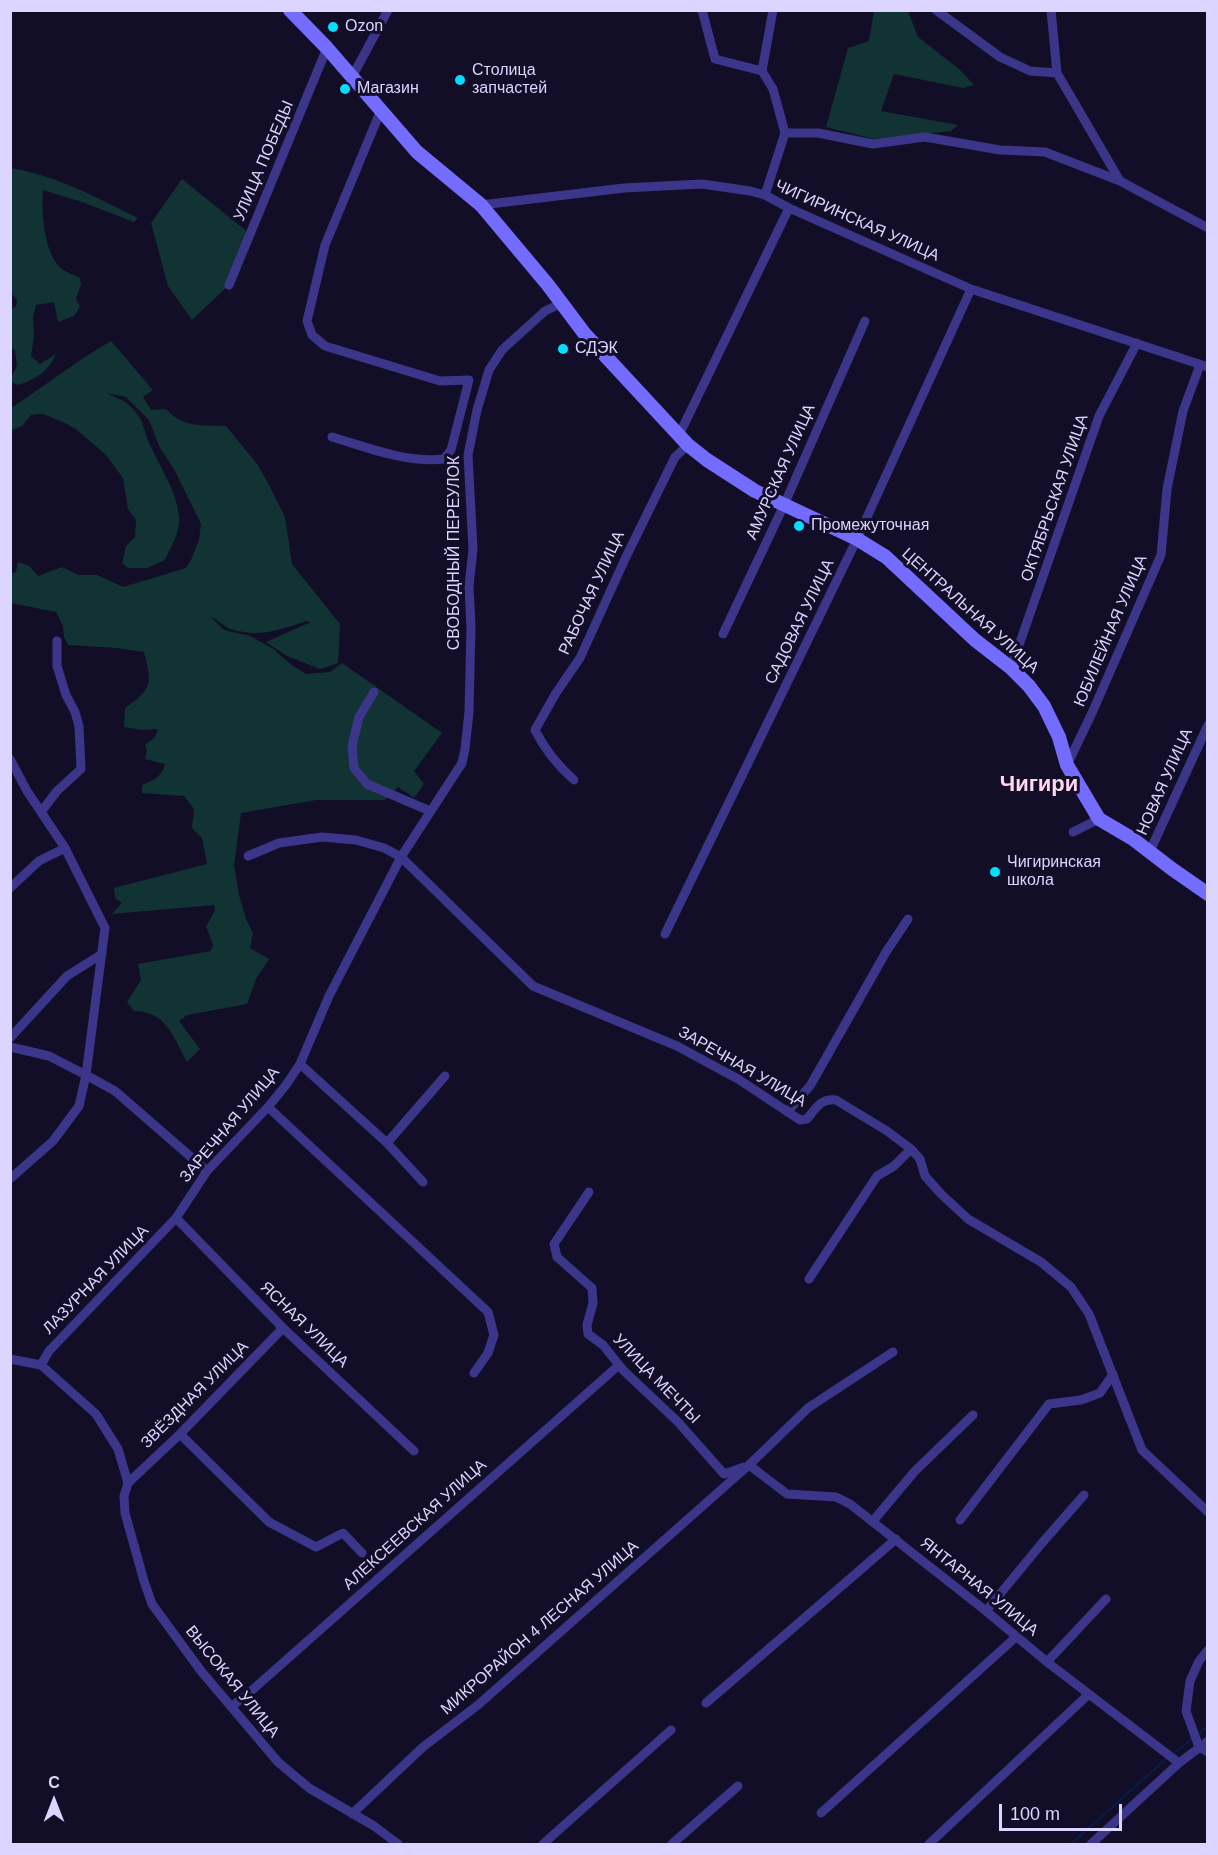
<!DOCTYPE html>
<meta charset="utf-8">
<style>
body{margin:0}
#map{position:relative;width:1218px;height:1855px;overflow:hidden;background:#130e28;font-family:Helvetica,sans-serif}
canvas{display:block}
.frame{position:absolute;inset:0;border:12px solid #dbd5ff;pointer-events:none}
.north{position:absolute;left:24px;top:1771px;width:60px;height:60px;-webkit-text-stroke:4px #130e28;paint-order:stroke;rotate:0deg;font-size:16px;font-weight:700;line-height:24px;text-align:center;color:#dbd5ff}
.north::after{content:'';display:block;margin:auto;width:21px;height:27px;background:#dbd5ff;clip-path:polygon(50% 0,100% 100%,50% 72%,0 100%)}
.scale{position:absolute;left:999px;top:1804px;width:123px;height:27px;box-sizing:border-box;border:3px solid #dbd5ff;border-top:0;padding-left:8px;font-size:18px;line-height:21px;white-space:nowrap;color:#dbd5ff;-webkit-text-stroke:4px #130e28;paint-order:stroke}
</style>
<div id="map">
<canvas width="1218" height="1855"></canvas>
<div class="frame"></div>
<div class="north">С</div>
<div class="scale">100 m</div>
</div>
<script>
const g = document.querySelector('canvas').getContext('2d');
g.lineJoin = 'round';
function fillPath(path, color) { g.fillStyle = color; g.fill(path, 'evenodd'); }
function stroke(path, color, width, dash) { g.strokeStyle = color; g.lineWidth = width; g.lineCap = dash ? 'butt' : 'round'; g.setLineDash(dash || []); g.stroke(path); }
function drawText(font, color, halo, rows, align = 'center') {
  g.font = font + ' Helvetica,sans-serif'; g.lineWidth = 6; g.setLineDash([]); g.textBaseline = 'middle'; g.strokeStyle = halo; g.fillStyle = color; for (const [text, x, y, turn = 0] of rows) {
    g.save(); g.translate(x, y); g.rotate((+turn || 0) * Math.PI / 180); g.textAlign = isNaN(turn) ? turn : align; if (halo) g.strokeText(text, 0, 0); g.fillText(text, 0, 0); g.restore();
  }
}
fillPath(new Path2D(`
 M874,11H908L918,37L959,69L974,85L963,88L894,74L881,111L958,125L951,131L874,139L826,127L848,48L869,41Z
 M10,168C56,175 97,198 138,218L134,222L82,202L43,190C41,212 44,255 62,269C67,273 75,275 80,278L81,285L76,298L80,307L74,316L58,322L54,302L36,305L33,317L34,336L31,356L40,364L56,354C50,370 35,380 18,385L10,381L11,377L17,366L15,351L10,346L11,309L16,306L17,300L10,292Z
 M182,179L250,234L229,285L192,320L168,286L151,223Z
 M111,341L153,390L143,397L151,410L166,409C183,428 202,425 226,426L257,464L268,483L285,517L292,564L340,624L338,663L320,669L287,656L266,642L311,622L306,621C280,630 258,638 231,629C224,627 217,619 211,617L224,630L250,636L272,648L293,666L306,674L330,672L342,663L442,733L414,771L424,784L414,798L398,787L385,800H316L241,813L234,865L239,895L246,919L253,933L250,948L269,959L256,979L247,1004L187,1015L179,1021L200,1049L187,1062C174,1038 166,1011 134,1011L127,1002L141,980L138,964L211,951L213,944L206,927L215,910L214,905L112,914L122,903L115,898L114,888L207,864L202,838L192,828L194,809L184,796L142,793V785C153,781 162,777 165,764L145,759L147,750L145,745L155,737L158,729L142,730L124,727L125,708C153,689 152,683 144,652L117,648L68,645L64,637L63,626L56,612L11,603L10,574L16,572L18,562L29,566L38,576L62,567L78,575H97L123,587L186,568L191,560L199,540L201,524L174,469L160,448L149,420L126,397L106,393C114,397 123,399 130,406C146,421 142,429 151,447C161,469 176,490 179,516C181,530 171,547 165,560L147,568H128L122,563L126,546L135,537L136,520L128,509L123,478L106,455L76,429L63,422L43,414L31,415L22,426L12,430L11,428V408C45,386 76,361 111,341Z`), '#133');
stroke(new Path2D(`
 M1198,1734L1208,1727
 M1172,1755L1193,1738
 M1071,1844L1167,1758`), '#071d49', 2);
stroke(new Path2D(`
 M702,10L715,59L762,71
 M773,10L762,71L773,89L785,133
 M936,10L1000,57L1030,71L1057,73
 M1051,10L1057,73L1120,181
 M352,77L388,10
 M765,195L785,133H818L873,144L925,137L1000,150L1045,152L1120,181L1208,228
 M481,205L624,188L702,184L750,191L765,195L789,208L971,289L1208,367
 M229,285L327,48
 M679,435L789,208
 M332,437C369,448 406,463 444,459L451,450L469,380L440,381L325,346L312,335L307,321L325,245L381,110
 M723,634L784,505L865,321
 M1011,668L1099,416L1137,343
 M374,692L359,717L352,746L354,768L367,784L430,811
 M10,759L27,791L65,848L105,928L86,1075L115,1091L207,1171
 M1067,765L1092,713L1161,555L1167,489L1183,411L1200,365
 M574,780C557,765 545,750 535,730L556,693L580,658L625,559L675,457L688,445
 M41,812L57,791L81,769L79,726L75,712L66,695L57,666V641
 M1073,832L1099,819
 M1150,851L1208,725
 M248,856L279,843L322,837L356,840L384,848L401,857L533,986L677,1046L738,1079L800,1120L807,1119C816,1108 821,1098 836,1100L887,1131L911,1149L920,1159L925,1176L941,1194L968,1219L1041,1262L1071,1287L1089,1314L1142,1450L1208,1512
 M10,888L39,861L65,848
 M665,934L857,539L971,289
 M10,1038L67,976L102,954
 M10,1047L49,1056L86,1075L79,1106L53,1141L10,1179
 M300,1064L387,1143L423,1182
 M268,1107L488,1312L494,1335L488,1353L474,1373
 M787,1112L810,1086L886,952L908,919
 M387,1143L445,1076
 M589,1192L554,1244L557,1257L592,1288L593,1303L587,1325L588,1334L603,1345L623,1370L678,1422L724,1474L744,1467
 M176,1218L283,1328L414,1451
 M809,1279L877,1176L894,1166L911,1149
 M283,1328L180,1434L128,1483L124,1496L125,1513L144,1581L152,1604L201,1671L278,1762L309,1788L374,1826L398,1844
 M10,1359L41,1365L96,1414L118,1449L128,1483
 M41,1365L49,1351L176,1218L207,1171L268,1107L286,1085L300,1064L329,996L401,857L462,763L465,749L469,712L471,627L469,586L473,549L468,455L477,410L489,370L502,350L545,311L562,303
 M180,1434L269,1522L316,1547L343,1533L362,1553
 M749,1465L787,1494L836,1497L850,1504L986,1611L1047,1662L1179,1763
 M960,1520L1049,1404L1081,1400L1100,1393L1113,1374
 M873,1521L915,1471L973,1415
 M986,1611L1042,1543L1084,1495
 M1208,1650L1199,1661L1190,1681L1186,1711L1199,1747L1208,1752
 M1047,1662L1106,1599
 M706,1703L896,1539
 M231,1707L250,1692L619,1365
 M821,1813L1016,1637
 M352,1814L423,1747L478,1705L749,1465L808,1408L893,1352
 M543,1844L671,1730
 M672,1844L738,1786
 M929,1844L1089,1694
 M1091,1844L1179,1763L1208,1741`), '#3c368b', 9);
stroke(new Path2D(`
 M290,10L327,48L417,152L481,205L548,285L584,333L688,445L707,460L755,491L857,539L886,557L975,640L1011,668L1029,686L1044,706L1059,737L1067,765L1099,819L1133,839L1172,869L1208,894`), '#746cff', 14);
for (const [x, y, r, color] of [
 [333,27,6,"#01deff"],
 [460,80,6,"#01deff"],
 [345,89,6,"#01deff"],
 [563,349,6,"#01deff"],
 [799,526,6,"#01deff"],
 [995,872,6,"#01deff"]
]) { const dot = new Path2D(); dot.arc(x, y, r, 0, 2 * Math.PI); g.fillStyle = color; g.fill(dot); stroke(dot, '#130e28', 2); }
drawText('16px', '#dbd5ff', '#130e28', [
 ["Ozon",345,27],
 ["Столица",472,71],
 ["запчастей",472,89],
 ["Магазин",357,89],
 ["СДЭК",575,349],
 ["Промежуточная",811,526],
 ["Чигиринская",1007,863],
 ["школа",1007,881]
], 'left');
drawText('16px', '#dbd5ff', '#130e28', [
 ["УЛИЦА ПОБЕДЫ",264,161,-67],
 ["ЧИГИРИНСКАЯ УЛИЦА",857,221,24],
 ["АМУРСКАЯ УЛИЦА",781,472,-66],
 ["ОКТЯБРЬСКАЯ УЛИЦА",1055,498,-71],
 ["СВОБОДНЫЙ ПЕРЕУЛОК",455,553,-90],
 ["РАБОЧАЯ УЛИЦА",592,593,-65],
 ["ЦЕНТРАЛЬНАЯ УЛИЦА",970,611,42],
 ["САДОВАЯ УЛИЦА",800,622,-64],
 ["ЮБИЛЕЙНАЯ УЛИЦА",1111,631,-67],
 ["НОВАЯ УЛИЦА",1165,782,-66],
 ["ЗАРЕЧНАЯ УЛИЦА",742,1067,30],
 ["ЗАРЕЧНАЯ УЛИЦА",230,1125,-50],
 ["ЛАЗУРНАЯ УЛИЦА",96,1280,-46],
 ["ЯСНАЯ УЛИЦА",304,1325,44],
 ["УЛИЦА МЕЧТЫ",656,1379,46],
 ["ЗВЁЗДНАЯ УЛИЦА",195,1395,-45],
 ["АЛЕКСЕЕВСКАЯ УЛИЦА",415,1525,-42],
 ["ЯНТАРНАЯ УЛИЦА",979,1587,39],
 ["МИКРОРАЙОН 4 ЛЕСНАЯ УЛИЦА",540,1628,-41],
 ["ВЫСОКАЯ УЛИЦА",232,1682,51]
]);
drawText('bold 22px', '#ffd7ef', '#130e28', [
 ["Чигири",1039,785]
]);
</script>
